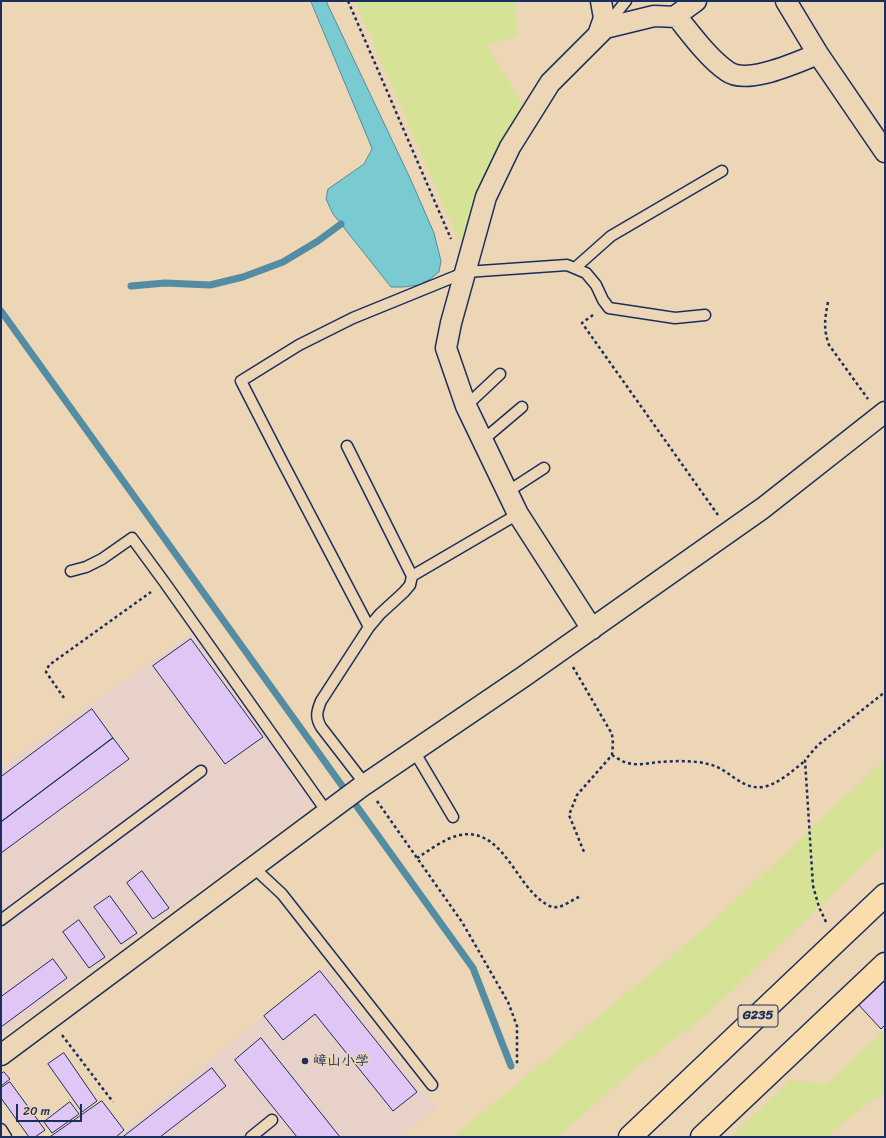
<!DOCTYPE html>
<meta charset="utf-8">
<style>
body{margin:0}
#map{position:relative;width:886px;height:1138px;overflow:hidden;background:#ecd6b5;font-family:Sriracha,sans-serif}
canvas{display:block}
.frame{position:absolute;inset:0;border:2px solid #1b2f5e;pointer-events:none}
.scale{position:absolute;left:16px;top:1104px;width:66px;height:18px;box-sizing:border-box;border:2px solid #1b2f5e;border-top:0;padding-left:5px;font-size:12px;line-height:14px;white-space:nowrap;color:#1b2f5e;-webkit-text-stroke:3px #ecd6b5;paint-order:stroke}
</style>
<div id="map">
<canvas width="886" height="1138"></canvas>
<div class="frame"></div>
<div class="scale">20 m</div>
</div>
<script>
const g = document.querySelector('canvas').getContext('2d');
g.lineJoin = 'round';
function fillPath(path, color) { g.fillStyle = color; g.fill(path, 'evenodd'); }
function stroke(path, color, width, dash) { g.strokeStyle = color; g.lineWidth = width; g.lineCap = dash ? 'butt' : 'round'; g.setLineDash(dash || []); g.stroke(path); }
function drawText(font, color, halo, rows, align = 'center') {
  g.font = font + ' Sriracha,"LXGW WenKai TC",sans-serif'; g.lineWidth = 3; g.setLineDash([]); g.textBaseline = 'middle'; g.strokeStyle = halo; g.fillStyle = color; for (const [text, x, y, turn = 0] of rows) {
    g.save(); g.translate(x, y); g.rotate((+turn || 0) * Math.PI / 180); g.textAlign = isNaN(turn) ? turn : align; if (halo) g.strokeText(text, 0, 0); g.fillText(text, 0, 0); g.restore();
  }
}
fillPath(new Path2D(`
 M193,632L316,803L1,1036V767Z
 M326,966L437,1107L399,1137H116Z`), '#e8d1c8');
fillPath(new Path2D(`
 M355,1H516L517,36L486,45L525,108L482,179L460,243Z
 M885,759V844L705,1016L634,1069L558,1137H453L709,925Z
 M885,1030V1092L868,1104L825,1137H731L790,1080L826,1084Z`), '#d6e396');
const water = new Path2D(`
 M311,1H326L410,178L434,233L441,261L439,272L430,279L419,285L403,287H391L333,214L326,199L328,189L364,164L372,149Z`);
fillPath(water, '#79cad1');
stroke(water, '#538ca3', 1);
stroke(new Path2D(`
 M131,286L165,283L210,285L243,277L283,262L318,241L341,224
 M1,311L473,968L511,1066`), '#538ca3', 7);
const building = new Path2D(`
 M191,639L263,737L225,764L153,666Z
 M92,709L113,738L1,822V777Z
 M113,738L129,759L1,853V822Z
 M142,871L169,908L153,919L127,883Z
 M110,896L137,933L121,944L94,907Z
 M79,920L105,957L89,968L63,932Z
 M53,959L67,978L1,1027V997Z
 M320,971L417,1092L393,1111L315,1014L283,1040L264,1016Z
 M885,977V1025L881,1029L857,1003Z
 M261,1038L340,1137H297L235,1060Z
 M64,1053L97,1101L82,1112L48,1064Z
 M212,1068L226,1086L160,1137H123Z
 M4,1072L10,1079L1,1086V1074Z
 M10,1082L45,1130L35,1137H29L1,1098V1088Z
 M102,1101L124,1130L116,1137H50Z
 M70,1102L79,1114L52,1133L44,1122Z`);
fillPath(building, '#dfc6f5');
stroke(building, '#1b2f5e', 1);
const lane = new Path2D(`
 M606,26L626,1
 M575,268L611,236L722,171
 M466,406L500,374
 M483,440L522,407
 M347,446L412,576L410,585L404,592L380,614L369,627L321,701C317,711 315,717 321,727L365,784
 M507,492L544,468
 M71,571L86,567L102,559L132,538L165,583L327,812
 M412,576L518,514
 M369,627L282,461L241,381L299,345L353,318L466,272L567,265L586,273L596,285L603,300L609,308L675,318L705,315
 M414,751L453,817
 M253,867L282,894L432,1085
 M1,920L201,771
 M1,1129L6,1137
 M251,1137L272,1120`);
const street = new Path2D(`
 M786,1L818,54
 M674,17L696,1
 M598,35L604,18L601,1
 M592,629L518,514L466,406L446,348L451,323L486,197L510,147L550,83L605,28L654,16L677,17C691,34 709,59 727,71C747,86 797,62 818,54L885,152
 M1,1055L361,787L523,677L763,508L885,412`);
const highway = new Path2D(`
 M630,1137L885,895
 M702,1137L885,964`);
stroke(lane, '#1b2f5e', 13);
stroke(street, '#1b2f5e', 23);
stroke(highway, '#1b2f5e', 25);
stroke(new Path2D(`
 M348,1L451,239
 M828,302C825,318 823,328 829,345L868,399
 M593,315L582,323L718,515
 M573,667L612,734L613,744L612,755L577,795L569,815L584,852
 M64,698L46,672L49,665L151,592
 M612,755C617,758 623,762 628,763C638,766 649,763 659,762C674,761 693,760 708,764C729,768 740,790 763,787C779,784 793,770 805,761
 M377,801L462,922L508,1002L517,1026V1065
 M417,858C430,850 445,838 460,835C502,827 515,883 543,902C547,905 552,908 557,907C563,907 572,900 579,897
 M826,922L819,907L813,886L805,760L818,745L885,692
 M62,1035L113,1102`), '#1b2f5e', 2.5, [3, 3]);
stroke(lane, '#ecd6b5', 10);
stroke(street, '#ecd6b5', 20);
stroke(highway, '#faddab', 22);
for (const [x, y, r, color] of [
 [305,1061,4,"#1b2f5e"]
]) { const dot = new Path2D(); dot.arc(x, y, r, 0, 2 * Math.PI); g.fillStyle = color; g.fill(dot); stroke(dot, '#ecd6b5', 1.5); }
for (const [x, y, w] of [
 [758,1016,40]
]) { const box = new Path2D(); box.roundRect(x - w / 2, y - 11, w, 22, 3); g.fillStyle = '#ecd6b5'; g.fill(box); stroke(box, '#1b2f5e', 1); }
drawText('bold 13px', '#1b2f5e', null, [
 ["G235",758,1016]
]);
drawText('14px', '#1b2f5e', '#ecd6b5', [
 ["嶂山小学",313,1061]
], 'left');
</script>
